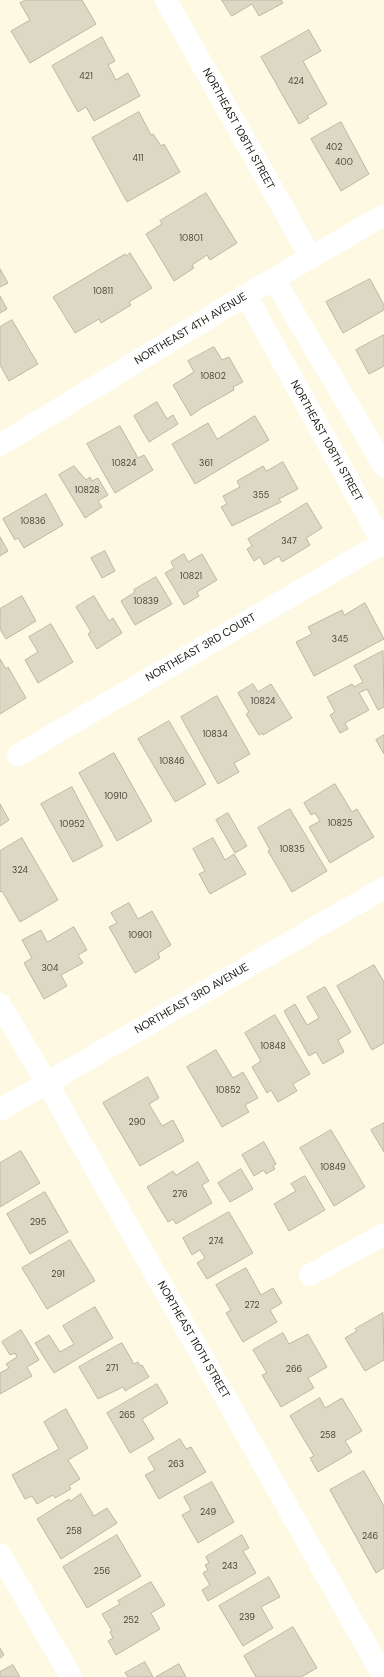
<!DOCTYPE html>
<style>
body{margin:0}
canvas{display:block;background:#fef9e3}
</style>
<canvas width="384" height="1677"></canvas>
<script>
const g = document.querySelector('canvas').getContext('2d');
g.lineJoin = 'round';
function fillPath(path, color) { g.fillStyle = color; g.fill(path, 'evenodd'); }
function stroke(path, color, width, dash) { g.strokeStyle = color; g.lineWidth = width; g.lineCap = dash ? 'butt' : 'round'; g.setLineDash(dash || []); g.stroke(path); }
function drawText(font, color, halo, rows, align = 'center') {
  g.font = font + ' "DM Sans",sans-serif'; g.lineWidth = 3.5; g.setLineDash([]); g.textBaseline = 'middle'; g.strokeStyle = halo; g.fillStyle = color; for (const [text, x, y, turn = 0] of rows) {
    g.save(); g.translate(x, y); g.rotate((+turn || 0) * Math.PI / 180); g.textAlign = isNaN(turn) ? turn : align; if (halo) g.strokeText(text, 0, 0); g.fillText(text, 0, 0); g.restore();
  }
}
const building = new Path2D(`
 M26,0H82L96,24L30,63L11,31L30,20L20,3Z
 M222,0H281L283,3L259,16L252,4L232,16Z
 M309,30L321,51L303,61L327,104L307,116L309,118L299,124L261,57Z
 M102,37L115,61L108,65L116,80L128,73L140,96L94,121L86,107L78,112L52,66Z
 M139,112L151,135L153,134L161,146L164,144L180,172L127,202L92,138Z
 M341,122L369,174L341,191L311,139Z
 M206,193L237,243L210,260L207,255L192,265L194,268L174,281L146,234L162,224L160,221Z
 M130,253L152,288L129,302L131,305L101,323L99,319L75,333L53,297L125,254L126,256Z
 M0,269L8,283L0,287Z
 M370,279L384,305V310L343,333L326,302Z
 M0,296L7,309L0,313Z
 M12,320L38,364L9,381L0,365V327Z
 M384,335V366L369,374L356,350Z
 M214,347L222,360L229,357L243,382L233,387L234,390L200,409L191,416L173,385L194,372L188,361Z
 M157,402L167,419L173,415L178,424L149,442L134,416Z
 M255,416L269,440L195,484L172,444L208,423L217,439Z
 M120,426L138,458L144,455L153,470L115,493L87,444Z
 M283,462L298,489L279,499L281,502L232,526L221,507L227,504L223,496L240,487L237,481L263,466L266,471Z
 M74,466L86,480L90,477L92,481L98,478L108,495L98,501L102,507L85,518L59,475Z
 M46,494L63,525L24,548L18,538L15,540L3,519Z
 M307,503L322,528L306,538L310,545L282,562L279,556L264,565L260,557L254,561L247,549L252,546L248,539Z
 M0,537L8,551L0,556Z
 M105,551L115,571L102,578L91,558Z
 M184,554L188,562L202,554L217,580L197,592L199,596L184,605L165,573L174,568L171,562Z
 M156,577L172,604L135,625L121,601L135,592L134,590Z
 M22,596L36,621L6,639L0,629V609Z
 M94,596L109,621L113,618L122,633L97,649L88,634L91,632L76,607Z
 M365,603L384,639L314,676L296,642L312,634L308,627L342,610L344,615Z
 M51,624L73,662L38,683L25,660L38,652L29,637Z
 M383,651L384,707L378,710L367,689L359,693L369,710L345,723L348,729L340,733L330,715L335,712L327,697L352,684L354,687L363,682L354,666Z
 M0,659L6,669L8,667L26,698L0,714Z
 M253,684L258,692L271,684L292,718L263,735L262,733L259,735L246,714L249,712L238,693Z
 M217,696L250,754L234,763L239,772L218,784L181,717Z
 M169,721L206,784L175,802L138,739Z
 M384,735V754L376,740Z
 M114,753L152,821L117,841L79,773Z
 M335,784L352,812L357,809L374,837L330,863L309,827L320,821L315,813L311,815L304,803Z
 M72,787L103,846L73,862L41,804Z
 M0,804L9,820L0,826Z
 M290,809L327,871L292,892L268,851L270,850L258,828Z
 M228,813L247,846L235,853L216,820Z
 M22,838L58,900L20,922L2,891L0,892V851Z
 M213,838L225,860L234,854L246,874L210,894L199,874L205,871L193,849Z
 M129,903L138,919L152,911L171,945L158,953L160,958L135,973L109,927L117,923L111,913Z
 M74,927L87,950L78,955L83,963L61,975L67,986L44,999L24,963L32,958L22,940L41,930L47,942Z
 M374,965L384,982V1043L372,1050L337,986Z
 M325,987L351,1032L338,1040L344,1052L323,1064L316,1052L309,1056L284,1011L295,1004L307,1025L319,1018L307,997Z
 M275,1015L310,1074L293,1084L297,1091L278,1102L271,1090L267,1093L252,1067L261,1061L245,1033Z
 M216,1050L233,1078L243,1072L258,1098L245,1105L249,1112L222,1127L187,1067Z
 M148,1077L159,1098L149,1104L162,1126L173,1120L184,1141L140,1166L103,1103Z
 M384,1123V1152L371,1130Z
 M331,1130L365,1187L334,1206L300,1148Z
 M264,1142L276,1164L273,1166L275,1169L266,1174L264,1170L254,1176L242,1155Z
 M21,1151L40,1183L0,1207V1163Z
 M198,1162L209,1181L202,1185L212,1203L176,1224L173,1219L168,1222L147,1187L173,1171L176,1175Z
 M241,1169L253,1189L230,1202L218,1183Z
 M305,1176L325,1210L289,1231L274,1204L296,1191L291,1184Z
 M45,1192L68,1232L30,1254L7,1214Z
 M229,1212L253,1253L207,1279L197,1263L205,1258L200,1250L192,1255L183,1238Z
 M70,1240L95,1281L47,1309L22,1268Z
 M246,1268L261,1295L273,1288L282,1303L270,1310L277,1322L243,1342L226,1313L231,1310L216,1285Z
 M95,1307L113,1338L54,1373L35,1343L49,1335L60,1352L74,1344L63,1326Z
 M383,1313L384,1360L365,1371L345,1338L357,1331L355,1329Z
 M21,1330L39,1360L27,1367L32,1376L0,1394V1373L9,1368L6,1364L17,1357L15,1353L10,1355L2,1342Z
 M283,1333L289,1344L308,1334L327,1367L308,1378L314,1388L281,1407L262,1375L267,1373L253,1350Z
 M122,1343L134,1364L138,1362L140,1366L142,1365L149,1377L125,1391L123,1387L98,1399L79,1367Z
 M157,1384L168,1403L142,1419L154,1439L130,1453L107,1413Z
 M320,1398L325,1408L342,1398L362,1431L345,1441L352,1452L318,1472L310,1458L314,1456L290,1416Z
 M66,1409L88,1448L68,1460L80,1479L69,1486L71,1489L55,1498L53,1495L37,1504L32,1496L25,1499L12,1475L59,1449L44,1422Z
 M180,1439L186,1449L191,1447L206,1472L159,1499L145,1475L155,1470L148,1458Z
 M364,1471L384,1506V1568L376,1573L330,1490Z
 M212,1482L234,1522L198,1543L182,1515L191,1510L184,1497Z
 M81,1494L94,1516L107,1508L117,1523L61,1559L37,1519L69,1499L70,1501Z
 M117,1535L141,1576L87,1608L63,1567Z
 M242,1535L249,1548L243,1551L256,1573L208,1601L202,1590L210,1585L203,1573L208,1570L205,1565L209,1563L206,1557Z
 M269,1577L280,1597L261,1607L273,1628L243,1646L219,1606Z
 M151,1582L165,1605L151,1613L160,1629L116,1655L108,1641L113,1638L110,1632L112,1631L102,1614L120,1604L118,1601Z
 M293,1627L317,1668L301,1677H256L244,1656Z
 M0,1648L4,1655L0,1658Z
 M145,1662L153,1677H128L125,1673Z
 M179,1664L186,1677H156Z
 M13,1665L20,1677H0V1672Z`);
fillPath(building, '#ddd8c3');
stroke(building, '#bcb8a3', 1);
stroke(new Path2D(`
 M166,0L311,258
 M274,279L384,466
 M246,295L384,545
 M0,445L246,295L384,215
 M18,755L384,542
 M0,1004L47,1083L384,1677
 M0,1110L384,888
 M310,1275L384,1234
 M0,1554L71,1677`), '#fff', 22);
drawText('9px', '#4b483e', null, [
 ["421",86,77],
 ["424",296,82],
 ["402",334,148],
 ["411",138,159],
 ["400",344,163],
 ["10801",191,239],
 ["10811",103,292],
 ["10802",213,377],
 ["10824",124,464],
 ["361",206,464],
 ["10828",87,491],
 ["355",261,496],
 ["10836",33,522],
 ["347",289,542],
 ["10821",191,577],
 ["10839",146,602],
 ["345",340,640],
 ["10824",263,702],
 ["10834",215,735],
 ["10846",172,762],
 ["10910",116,797],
 ["10825",340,824],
 ["10952",72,825],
 ["10835",292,850],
 ["324",20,871],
 ["10901",140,936],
 ["304",50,969],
 ["10848",273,1047],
 ["10852",228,1091],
 ["290",137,1123],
 ["10849",333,1168],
 ["276",180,1195],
 ["295",38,1223],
 ["274",216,1242],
 ["291",58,1275],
 ["272",252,1306],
 ["271",112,1369],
 ["266",294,1370],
 ["265",127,1416],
 ["258",328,1436],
 ["263",176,1465],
 ["249",208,1513],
 ["258",74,1532],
 ["246",370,1537],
 ["243",230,1567],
 ["256",102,1572],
 ["239",247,1618],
 ["252",131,1621]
]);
drawText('11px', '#1a1811', '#fff', [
 ["NORTHEAST 108TH STREET",238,129,61],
 ["NORTHEAST 4TH AVENUE",191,329,-31],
 ["NORTHEAST 108TH STREET",326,441,61],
 ["NORTHEAST 3RD COURT",201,648,-30],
 ["NORTHEAST 3RD AVENUE",192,999,-30],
 ["NORTHEAST 110TH STREET",193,1340,60]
]);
</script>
